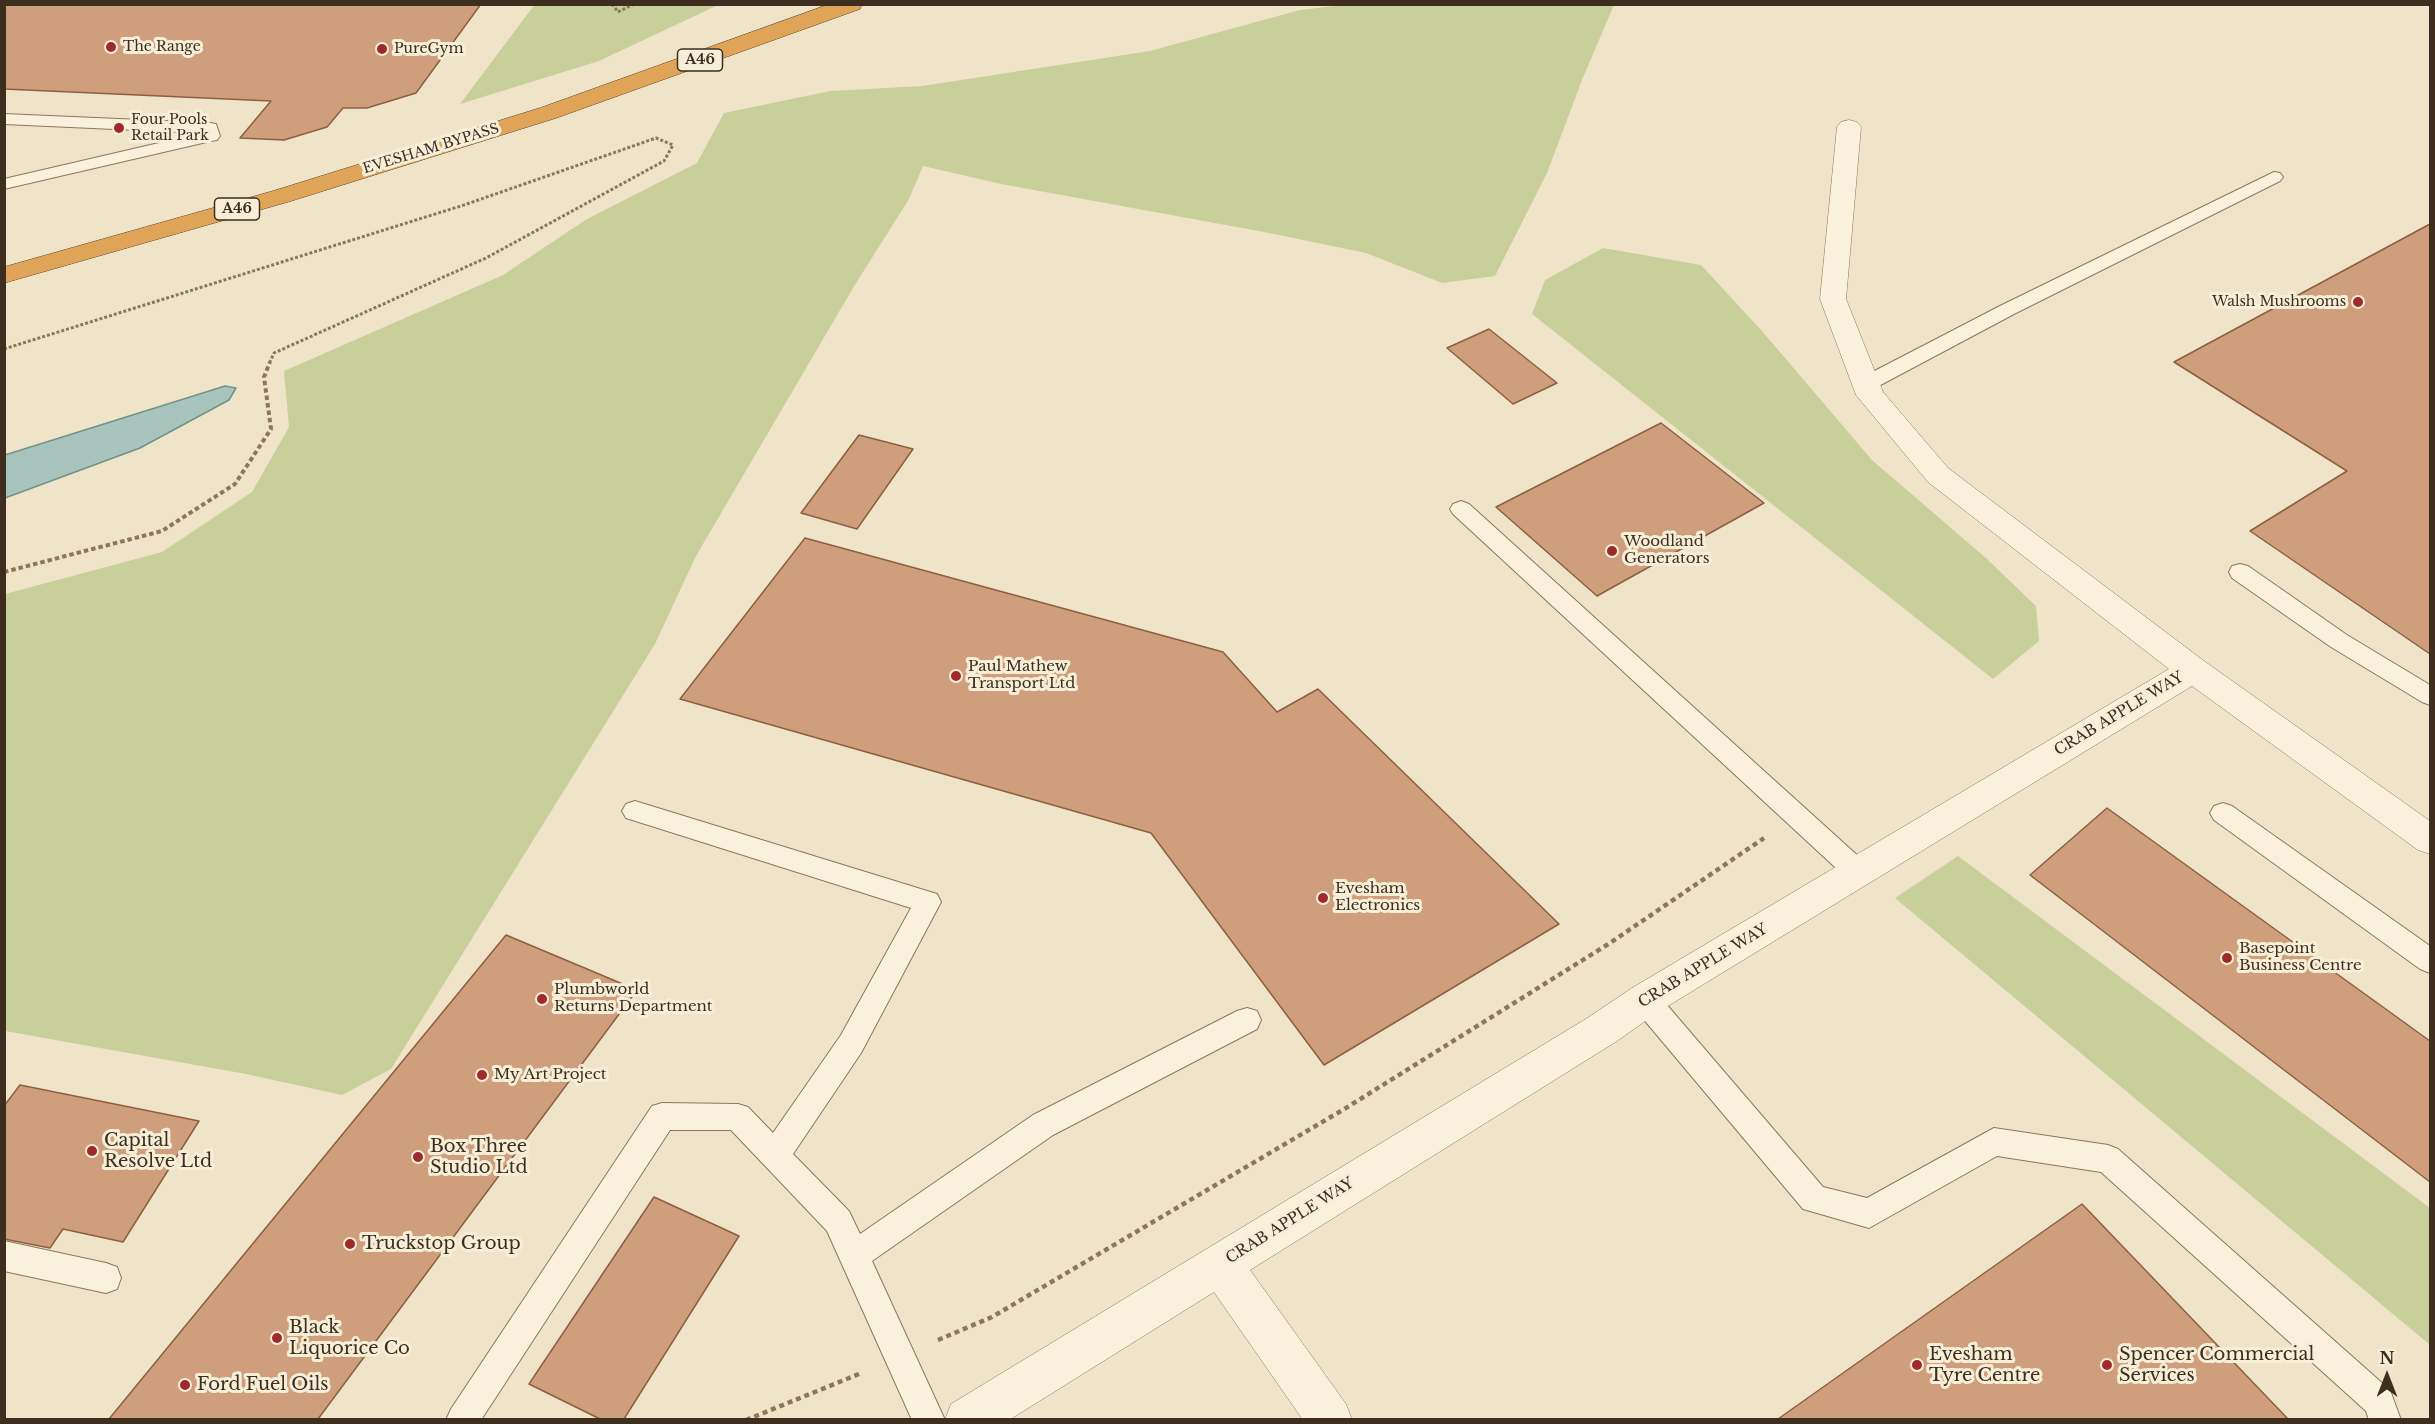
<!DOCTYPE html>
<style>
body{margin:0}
#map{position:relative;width:2435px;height:1424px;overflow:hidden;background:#f0e4c8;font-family:"Libre Baskerville",serif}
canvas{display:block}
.frame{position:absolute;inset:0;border:6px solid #3d2e20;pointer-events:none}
.north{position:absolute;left:2357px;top:1346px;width:60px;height:60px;-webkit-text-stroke:4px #f7eed8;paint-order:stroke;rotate:0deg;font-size:16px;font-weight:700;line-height:24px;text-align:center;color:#3d2e20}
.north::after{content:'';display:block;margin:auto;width:21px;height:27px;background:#3d2e20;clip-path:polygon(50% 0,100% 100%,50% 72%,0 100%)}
</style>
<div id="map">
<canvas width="2435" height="1424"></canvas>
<div class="frame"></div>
<div class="north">N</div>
</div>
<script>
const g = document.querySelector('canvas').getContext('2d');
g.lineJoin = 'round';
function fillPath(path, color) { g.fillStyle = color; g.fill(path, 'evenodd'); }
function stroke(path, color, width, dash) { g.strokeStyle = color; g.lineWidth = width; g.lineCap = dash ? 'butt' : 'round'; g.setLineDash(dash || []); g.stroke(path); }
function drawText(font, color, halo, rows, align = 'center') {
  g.font = font + ' "Libre Baskerville",serif'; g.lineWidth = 6; g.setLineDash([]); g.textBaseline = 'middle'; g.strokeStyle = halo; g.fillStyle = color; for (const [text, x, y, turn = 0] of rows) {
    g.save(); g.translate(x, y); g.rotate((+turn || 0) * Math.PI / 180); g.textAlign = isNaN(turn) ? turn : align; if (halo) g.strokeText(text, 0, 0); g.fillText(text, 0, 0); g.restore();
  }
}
fillPath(new Path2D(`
 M535,4H718V5L599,61L460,104Z
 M1351,4L1614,5L1582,80L1547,173L1495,276L1442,283L1366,253L1264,232L1001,184L923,166L909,199L853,288L696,556L655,644L391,1069L342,1095L246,1074L5,1031V594L162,552L252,492L289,427L284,371L503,275L587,219L697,163L724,113L830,91L922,86L1150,51L1300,10Z
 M1603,248L1701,265L1762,331L1872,460L1987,559L2036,606L2039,641L1993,679L1532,314L1545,280Z
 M1958,856L2430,1208V1345L1895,898Z`), '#c9cf9b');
const water = new Path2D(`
 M225,386L236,388L229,400L140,448L5,498V455Z`);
fillPath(water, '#a9c4bc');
stroke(water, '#6f938a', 1.5);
const building = new Path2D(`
 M4,4H481L416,93L367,108H343L327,127L284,140L240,138L271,101L4,89Z
 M2430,224V654L2250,531L2347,471L2174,362Z
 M1489,329L1557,383L1513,404L1447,348Z
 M1661,423L1764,503L1597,596L1496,507Z
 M859,435L913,449L857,529L801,513Z
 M805,538L1223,652L1277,712L1318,689L1559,924L1324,1065L1151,833L680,699Z
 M2107,808L2430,1041V1182L2030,875Z
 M506,935L637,990L318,1419H109Z
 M20,1085L199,1121L123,1242L63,1229L50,1248L4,1239V1106Z
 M654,1197L739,1236L624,1419H600L529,1384Z
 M2082,1204L2288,1419H1778L1932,1310Z`);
fillPath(building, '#cf9f7d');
stroke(building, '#8d5f41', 1.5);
const lane = new Path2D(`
 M4,114L210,123L216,124L220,136L217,140L211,141L4,189V179L202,133L4,124Z
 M2274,172L2280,173L2283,177L2280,181L2014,314L1873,389L1866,391L1859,389L1856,384L1859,379L2000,306Z
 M1461,501L1469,504L1868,865L1872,873L1868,881L1859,884L1850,881L1453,514L1450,509L1453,504Z
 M2240,564L2248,566L2347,635L2430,685V705L2422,702L2331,647L2232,578L2229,572L2232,566Z
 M635,801L937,894L941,902L861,1053L793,1154L849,1211L860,1234L1033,1115L1237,1011L1247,1008L1257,1011L1261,1020L1257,1029L1053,1135L872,1261L945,1420H912L827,1231L731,1130H670L481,1420H446L451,1409L652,1106L662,1103L738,1104L748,1107L773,1133L841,1035L911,908L626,818L622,811L626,804Z
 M2223,803L2232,806L2430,946V973L2420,969L2214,820L2210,813L2214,806Z
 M1645,988L1655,991L1823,1187L1867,1198L1994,1128L2108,1145L2118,1149L2390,1390L2401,1420H2369L2366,1411L2101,1172L1997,1156L1869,1228L1803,1209L1635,1009L1631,1000L1635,991Z
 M4,1241L106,1263L117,1267L121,1278L117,1289L106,1293L4,1271Z`);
const street = new Path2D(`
 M1849,120L1857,122L1861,127L1846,299L1883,392L1948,468L2204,661L2430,821V854L2418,850L2192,686L1658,1012L1617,1041L1250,1270L1346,1404L1352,1420H1303L1214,1292L1009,1420H945L951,1404L1589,1017L1632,988L2169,669L1928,482L1856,395L1820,299L1837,127L1841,122Z`);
const highway = new Path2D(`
 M830,4H862L860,9L556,118L291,201L4,283V267L273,191L540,108Z`);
stroke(lane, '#8d765c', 2);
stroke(street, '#8d765c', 1);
stroke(highway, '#5b4430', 1);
stroke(new Path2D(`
 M612,4L618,12L634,4
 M4,349L464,205L656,138L673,145L664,161L486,258L274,353L269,364`), '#8d765c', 3, [3, 2]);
stroke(new Path2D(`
 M4,572L162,531L235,484L271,429L264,377L270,362`), '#8d765c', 4, [4.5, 3]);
stroke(new Path2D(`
 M938,1340L992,1317L1346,1108L1610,943L1764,838
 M746,1420L859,1374`), '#8d765c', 4.5, [5, 4]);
fillPath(lane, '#faf1dc');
fillPath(street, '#faf1dc');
fillPath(highway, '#e0a458');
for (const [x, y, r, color] of [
 [111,47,6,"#9e2a2b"],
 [382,49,6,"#9e2a2b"],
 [119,128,6,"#9e2a2b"],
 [2358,302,6,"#9e2a2b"],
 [1612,551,6,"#9e2a2b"],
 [956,676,6,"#9e2a2b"],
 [1323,898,6,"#9e2a2b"],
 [2227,958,6,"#9e2a2b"],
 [542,999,6,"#9e2a2b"],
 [482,1075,6,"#9e2a2b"],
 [92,1151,6,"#9e2a2b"],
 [418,1157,6,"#9e2a2b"],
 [350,1244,6,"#9e2a2b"],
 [277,1338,6,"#9e2a2b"],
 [1917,1365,6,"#9e2a2b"],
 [2107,1365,6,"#9e2a2b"],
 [185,1385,6,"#9e2a2b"]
]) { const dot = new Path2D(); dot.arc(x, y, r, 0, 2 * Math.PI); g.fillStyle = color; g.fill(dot); stroke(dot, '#f7eed8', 2); }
drawText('14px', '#3d2e20', '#f7eed8', [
 ["The Range",123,47],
 ["PureGym",394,49],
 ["Four Pools",131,120],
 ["Retail Park",131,136],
 ["Walsh Mushrooms",2346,302,"right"]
], 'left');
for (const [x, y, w] of [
 [700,60,45],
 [237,209,45]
]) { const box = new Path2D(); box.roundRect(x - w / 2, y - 11, w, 22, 4.5); g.fillStyle = '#f7eed8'; g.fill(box); stroke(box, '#3d2e20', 1.5); }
drawText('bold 14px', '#3d2e20', null, [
 ["A46",700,60],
 ["A46",237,209]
]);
drawText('14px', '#3d2e20', '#f7eed8', [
 ["EVESHAM BYPASS",431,149,-17]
]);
drawText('15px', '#3d2e20', '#f7eed8', [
 ["Woodland",1624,542],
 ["Generators",1624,559],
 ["Paul Mathew",968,667],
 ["Transport Ltd",968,684],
 ["Evesham",1335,889],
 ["Electronics",1335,906],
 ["Basepoint",2239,949],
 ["Business Centre",2239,966],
 ["Plumbworld",554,990],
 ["Returns Department",554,1007],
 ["My Art Project",494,1075]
], 'left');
drawText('15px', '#3d2e20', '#f7eed8', [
 ["CRAB APPLE WAY",2119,714,-31],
 ["CRAB APPLE WAY",1703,966,-31],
 ["CRAB APPLE WAY",1290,1221,-32]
]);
drawText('18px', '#3d2e20', '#f7eed8', [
 ["Capital",104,1141],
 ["Resolve Ltd",104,1162],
 ["Box Three",430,1147],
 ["Studio Ltd",430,1168],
 ["Truckstop Group",362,1244],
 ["Black",289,1328],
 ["Liquorice Co",289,1349],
 ["Evesham",1929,1355],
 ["Tyre Centre",1929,1376],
 ["Spencer Commercial",2119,1355],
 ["Services",2119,1376],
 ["Ford Fuel Oils",197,1385]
], 'left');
</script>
